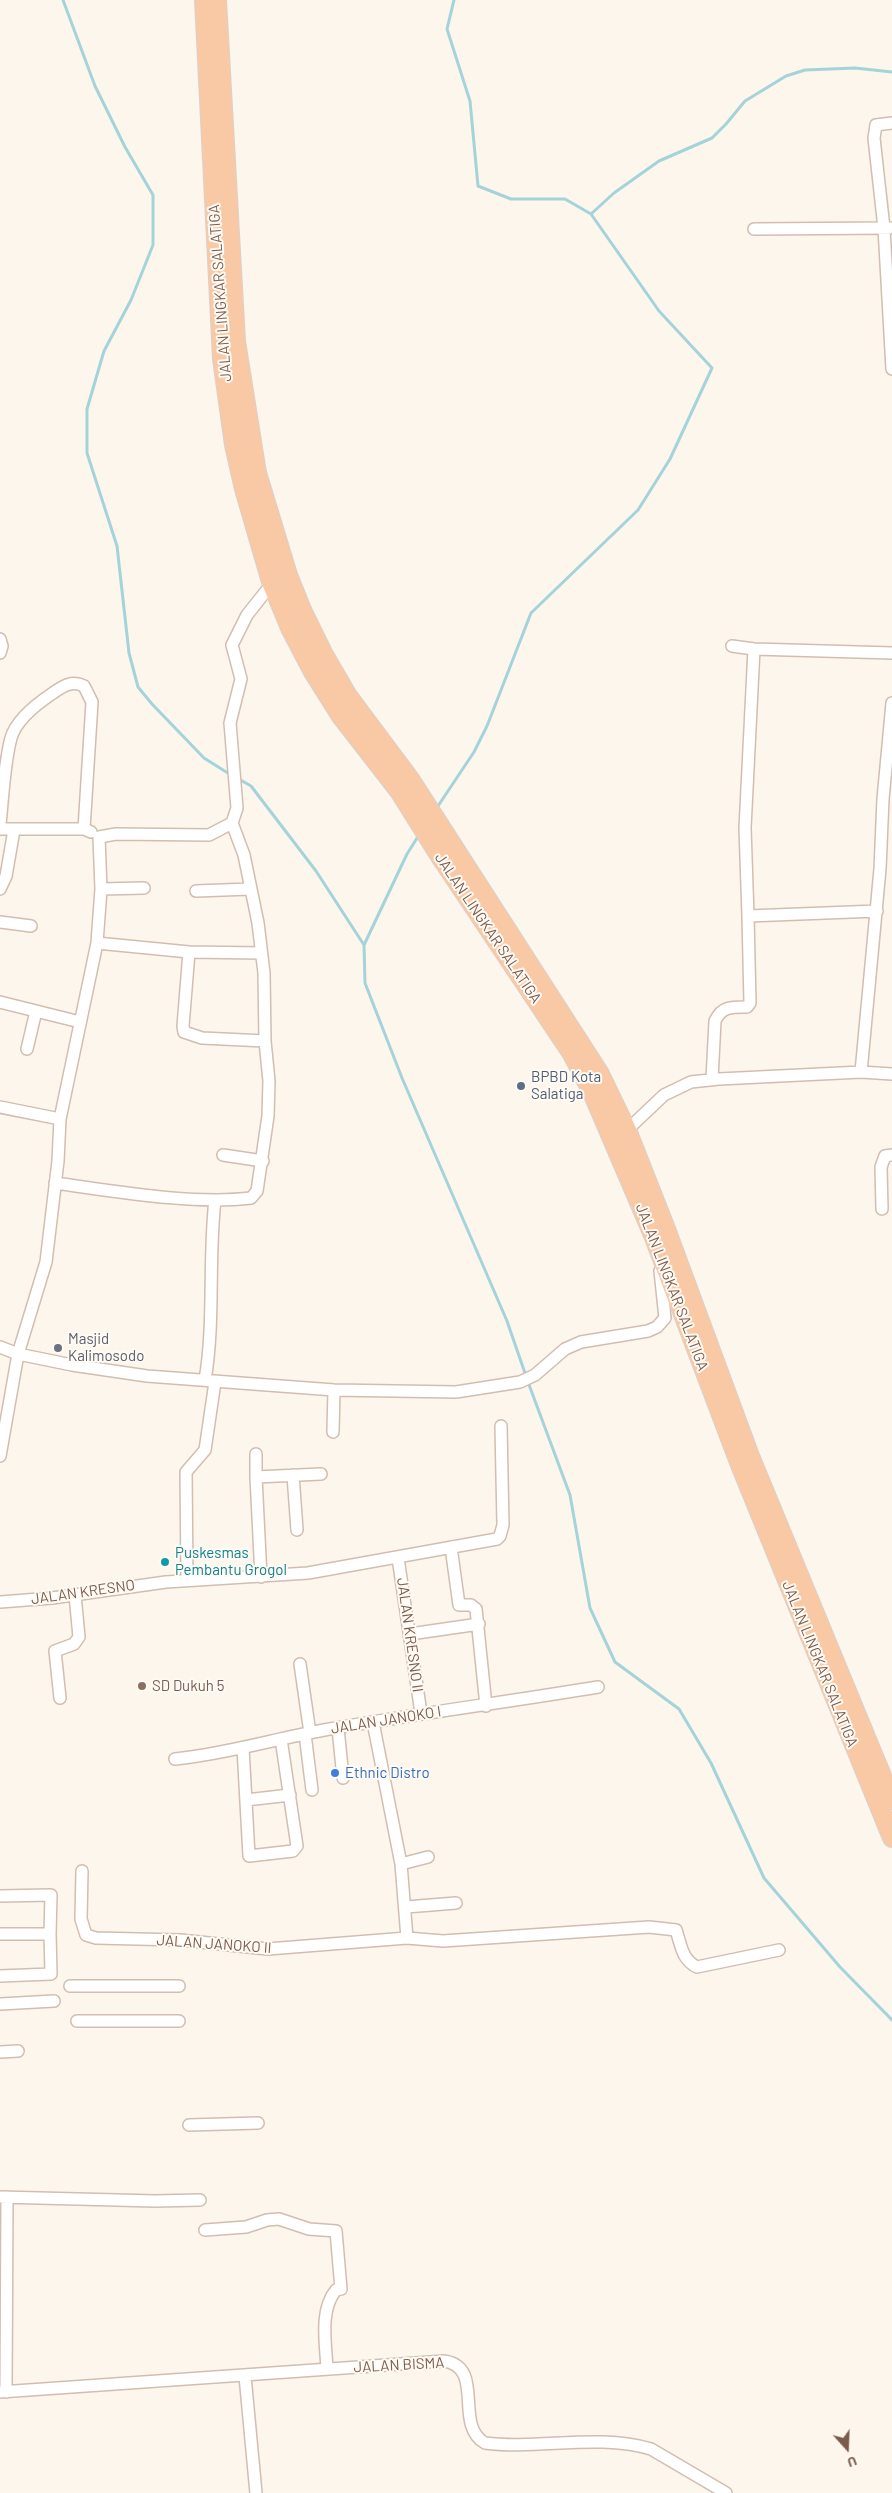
<!DOCTYPE html>
<style>
body{margin:0}
#map{position:relative;width:892px;height:2493px;overflow:hidden;background:#fdf6ec;font-family:Barlow,sans-serif}
canvas{display:block}
.north{position:absolute;left:822px;top:2423px;width:50px;height:50px;-webkit-text-stroke:4px #fffaf3;paint-order:stroke;rotate:160deg;font-size:14px;font-weight:700;line-height:20px;text-align:center;color:#7a5c4d}
.north::after{content:'';display:block;margin:auto;width:18px;height:22px;background:#7a5c4d;clip-path:polygon(50% 0,100% 100%,50% 72%,0 100%)}
</style>
<div id="map">
<canvas width="892" height="2493"></canvas>
<div class="north">U</div>
</div>
<script>
const g = document.querySelector('canvas').getContext('2d');
g.lineJoin = 'round';
function stroke(path, color, width, dash) { g.strokeStyle = color; g.lineWidth = width; g.lineCap = dash ? 'butt' : 'round'; g.setLineDash(dash || []); g.stroke(path); }
function drawText(font, color, halo, rows, align = 'center') {
  g.font = font + ' Barlow,sans-serif'; g.lineWidth = 4; g.setLineDash([]); g.textBaseline = 'middle'; g.strokeStyle = halo; g.fillStyle = color; for (const [text, x, y, turn = 0] of rows) {
    g.save(); g.translate(x, y); g.rotate((+turn || 0) * Math.PI / 180); g.textAlign = isNaN(turn) ? turn : align; if (halo) g.strokeText(text, 0, 0); g.fillText(text, 0, 0); g.restore();
  }
}
stroke(new Path2D(`
 M63,0L95,86L125,147L153,195V245L131,300L104,351L87,409V453L117,546L129,653L138,687L152,704L204,758L231,775
 M591,214L614,193L659,161L712,138L726,124L745,101L786,76L805,70L855,68L892,72
 M237,778L251,786L316,871L364,945
 M436,809L474,752L487,726L531,613L638,510L670,459L712,368L659,311L591,214L565,199H511L478,186L470,101L447,29L454,0
 M419,835L407,854L364,945L365,983L402,1078L507,1321L526,1376
 M528,1382L570,1495L590,1608L615,1662L679,1709L711,1763L764,1878L840,1967L892,2020`), '#a5d3da', 3);
const minor = new Path2D(`
 M892,123L876,125L874,138L884,228L892,369
 M754,229L890,228
 M0,639L2,646L0,653
 M732,646L754,649L892,653
 M754,649L745,828L748,916L877,911
 M0,824C3,797 4,764 11,738C16,720 38,703 53,693C63,686 72,680 84,686L92,702L84,829
 M0,829H84L91,832
 M0,889L6,876L14,830
 M101,889L144,888
 M196,891L250,889
 M0,922L31,926
 M97,943L189,952L261,953
 M189,952L183,1026L184,1032L202,1038L265,1041
 M0,1002L80,1022
 M27,1049L36,1011
 M861,1072L880,869L883,799L892,703
 M712,1079L715,1021C722,1006 732,1007 747,1007L750,1003L748,916
 M0,1107L60,1119
 M627,1130L664,1095L691,1082L719,1079L861,1072L892,1074
 M223,1155L263,1161
 M55,1183C114,1191 192,1205 251,1198L257,1191L268,1116L269,1081L265,1041L264,973L258,923L244,855L232,823
 M882,1209L881,1167L885,1156L892,1155
 M0,1347L18,1354L72,1365L147,1376L334,1390L456,1392L520,1382L535,1375L565,1349L581,1342L648,1331L657,1327L665,1318L660,1271
 M205,1380C215,1321 208,1260 215,1200
 M333,1432L334,1390
 M256,1454V1477
 M0,1456L18,1354L46,1262L58,1161L60,1119L97,943L101,889L99,837L116,834L209,835L232,823L237,808L230,723L241,679L232,645L247,615L274,581
 M293,1475L297,1530
 M451,1547L459,1605H471L476,1609L486,1706
 M398,1558L421,1713
 M261,1577L256,1477L321,1474
 M187,1580L186,1472L205,1450L215,1382
 M0,1602L52,1598L166,1582L308,1573L497,1539L500,1536L503,1525L501,1426
 M410,1634L479,1624
 M300,1664L310,1733
 M60,1698L55,1651L74,1644L79,1637L75,1595
 M373,1722L401,1864L407,1938
 M338,1728L343,1778
 M305,1734L312,1790
 M243,1748L249,1856L293,1851L297,1846L281,1739
 M175,1759C226,1754 274,1739 324,1730C415,1714 507,1702 598,1687
 M246,1800L290,1795
 M401,1864L428,1857
 M82,1871L81,1919L86,1935L96,1938L180,1940L268,1949L407,1938L443,1941L649,1927L676,1930C681,1945 682,1960 697,1967L779,1950
 M0,1896L51,1895L50,1934H0
 M406,1907L456,1903
 M0,1976L51,1974L50,1934
 M70,1986H179
 M0,2004L54,2001
 M77,2021H179
 M0,2052L18,2051
 M189,2125L258,2123
 M0,2197L155,2201L200,2200
 M205,2230L246,2227L267,2220L279,2219L309,2229L336,2231L341,2289L336,2290C319,2310 326,2345 327,2369
 M245,2376L256,2493
 M0,2392L444,2361C486,2367 453,2425 485,2443C539,2450 597,2433 651,2449L726,2493
 M6,2392L7,2197`);
const trunk = new Path2D(`
 M204,0L222,359L234,445L244,489L271,582L290,628L313,672L340,715L399,791L439,855L572,1054L591,1090L653,1235L740,1465L892,1838
 M217,0L236,341L257,473L288,575L302,610L323,653L348,696L410,779L600,1074L627,1130L666,1229L750,1456L892,1800`);
stroke(minor, '#d1beb0', 14);
stroke(trunk, '#dad1cd', 20);
stroke(minor, '#fff', 11);
stroke(trunk, '#f9c8a4', 18);
for (const [x, y, r, color] of [
 [521,1086,5,"#5c6f8a"],
 [58,1348,5,"#6b7280"],
 [165,1562,5,"#0f9aa8"],
 [142,1686,5,"#8d6e63"],
 [335,1773,5,"#3f7fe0"]
]) { const dot = new Path2D(); dot.arc(x, y, r, 0, 2 * Math.PI); g.fillStyle = color; g.fill(dot); stroke(dot, '#fffaf3', 2); }
drawText('15px', '#7a5c4d', '#fffaf3', [
 ["JALAN LINGKAR SALATIGA",220,293,-94],
 ["JALAN LINGKAR SALATIGA",488,928,56],
 ["JALAN LINGKAR SALATIGA",672,1287,69],
 ["JALAN KRESNO",83,1592,-8],
 ["JALAN KRESNO II",410,1635,82],
 ["JALAN LINGKAR SALATIGA",820,1664,68],
 ["JALAN JANOKO I",386,1720,-9],
 ["JALAN JANOKO II",214,1944,4],
 ["JALAN BISMA",399,2365,-3]
]);
drawText('15px', '#4e5e75', '#fffaf3', [
 ["BPBD Kota",531,1077],
 ["Salatiga",531,1094]
], 'left');
drawText('15px', '#5b616d', '#fffaf3', [
 ["Masjid",68,1339],
 ["Kalimosodo",68,1356]
], 'left');
drawText('15px', '#0d838f', '#fffaf3', [
 ["Puskesmas",175,1553],
 ["Pembantu Grogol",175,1570]
], 'left');
drawText('15px', '#785e54', '#fffaf3', [
 ["SD Dukuh 5",152,1686]
], 'left');
drawText('15px', '#366cbe', '#fffaf3', [
 ["Ethnic Distro",345,1773]
], 'left');
</script>
